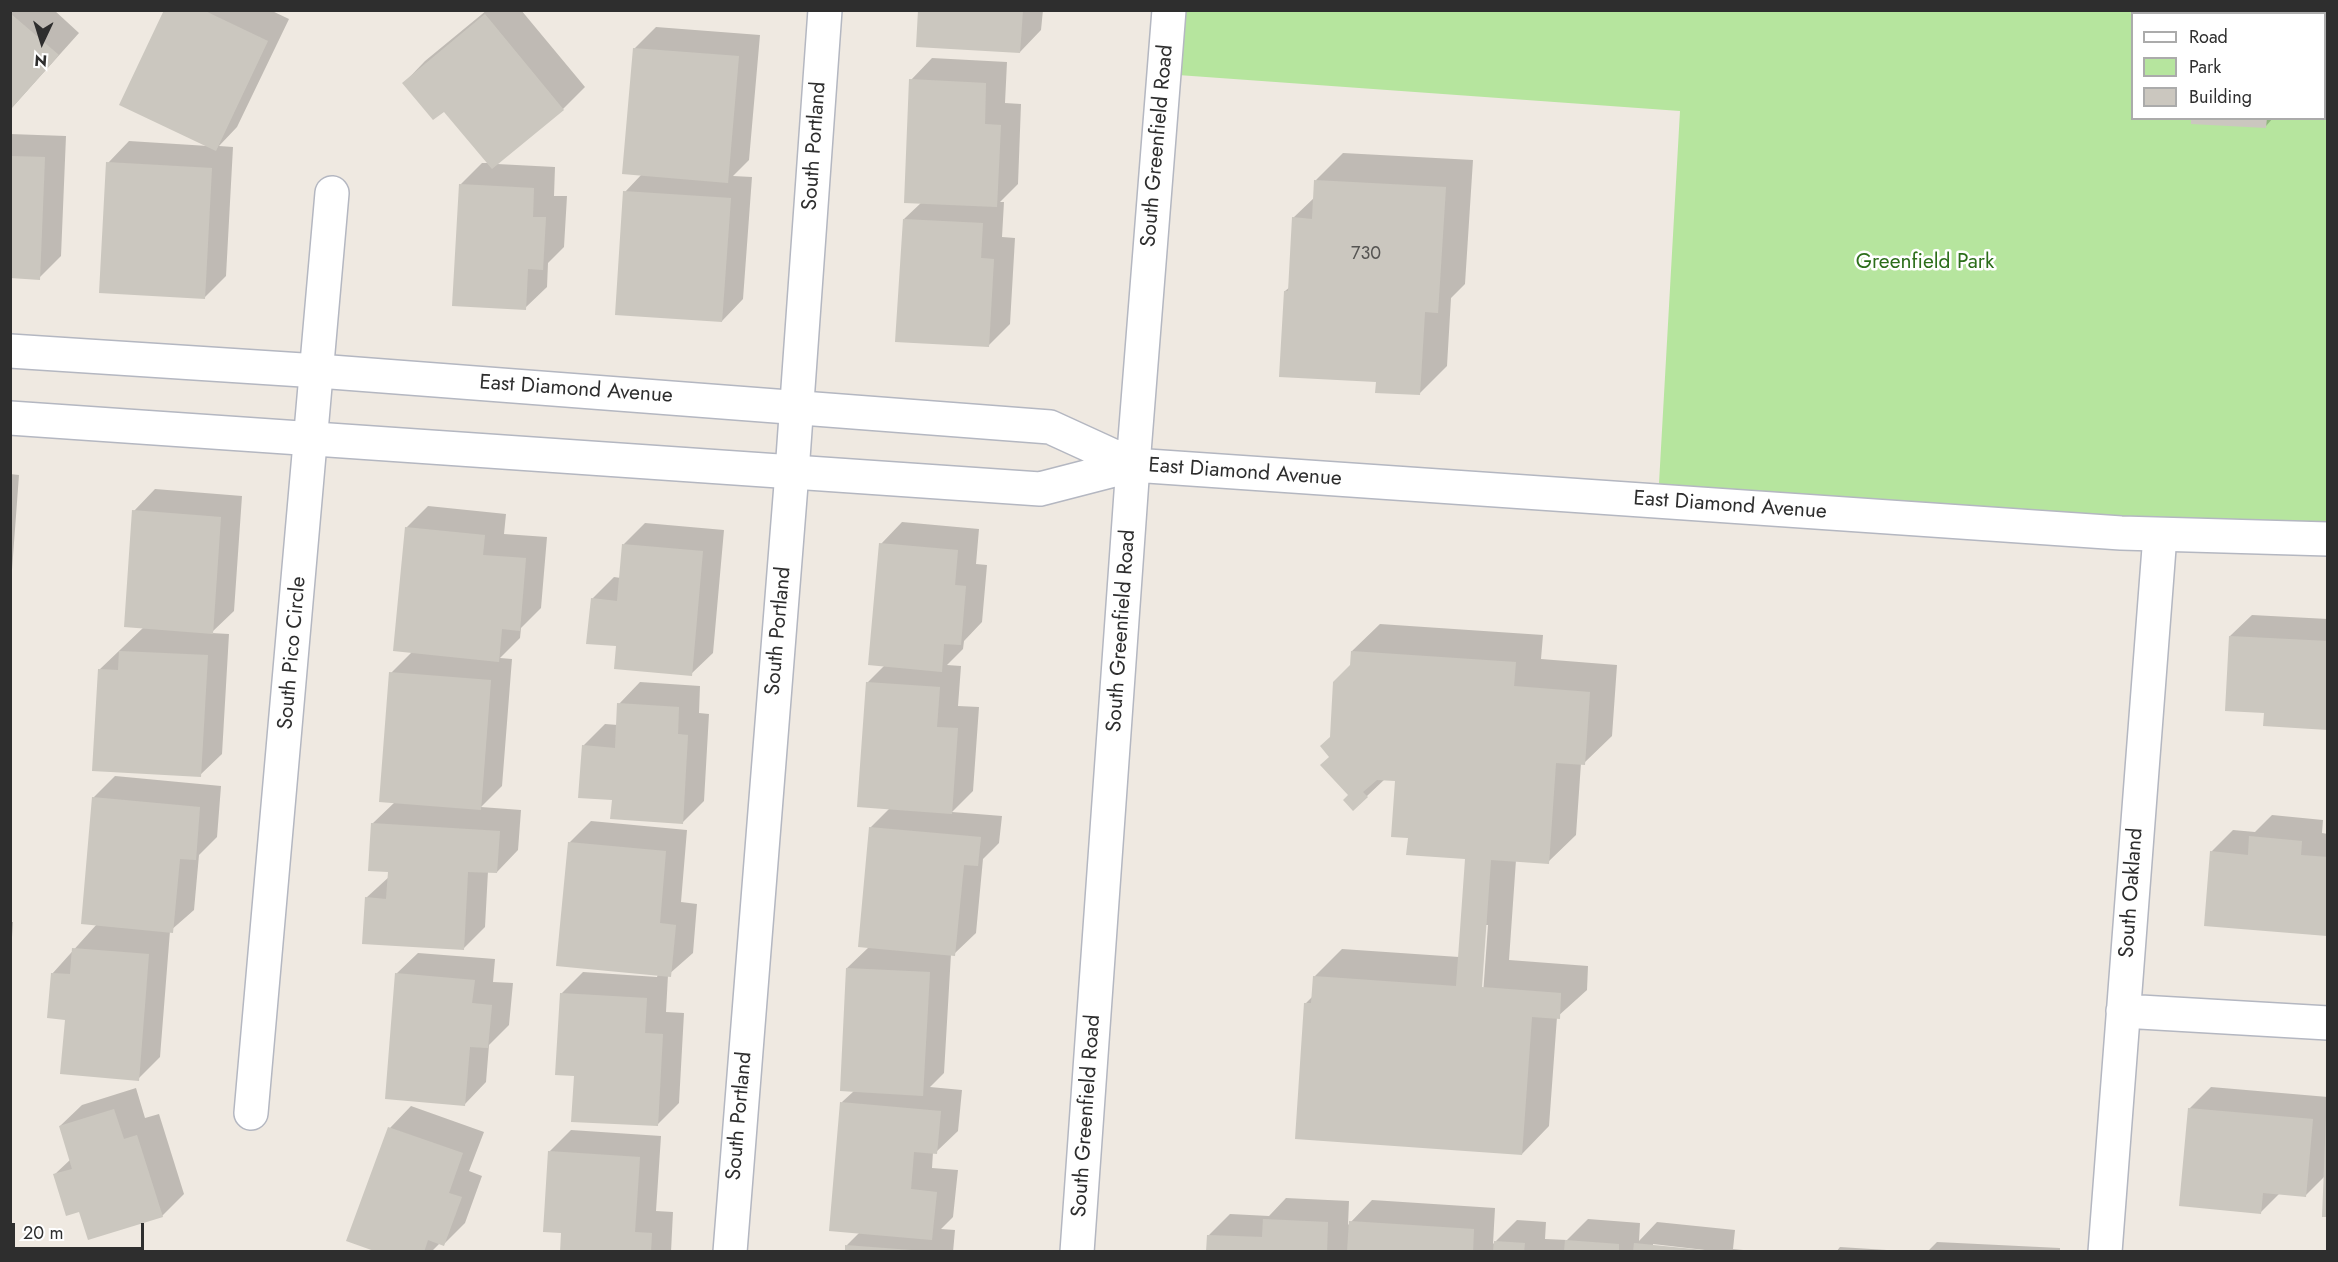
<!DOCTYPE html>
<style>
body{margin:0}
#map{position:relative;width:2338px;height:1262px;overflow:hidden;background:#efe9e1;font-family:Jost,sans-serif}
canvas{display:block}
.frame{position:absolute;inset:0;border:12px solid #2e2e2e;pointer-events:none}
.legend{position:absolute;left:2131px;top:12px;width:195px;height:108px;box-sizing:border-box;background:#fff;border:2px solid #ababab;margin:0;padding:8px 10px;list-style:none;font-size:18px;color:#2e2e2e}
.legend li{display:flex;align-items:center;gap:12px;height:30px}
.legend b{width:30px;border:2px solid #ababab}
.north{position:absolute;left:12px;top:12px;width:60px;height:60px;-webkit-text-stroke:4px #fff;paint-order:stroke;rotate:184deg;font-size:16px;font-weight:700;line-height:24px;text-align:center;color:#2e2e2e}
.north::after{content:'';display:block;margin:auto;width:21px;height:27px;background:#2e2e2e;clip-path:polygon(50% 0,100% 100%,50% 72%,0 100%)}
.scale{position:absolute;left:12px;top:1223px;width:132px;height:27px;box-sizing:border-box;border:3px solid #2e2e2e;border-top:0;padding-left:8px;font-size:18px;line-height:21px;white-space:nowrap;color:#2e2e2e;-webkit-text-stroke:4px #fff;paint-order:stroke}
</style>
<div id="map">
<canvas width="2338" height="1262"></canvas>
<div class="frame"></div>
<ul class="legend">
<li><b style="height:8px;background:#fff"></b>Road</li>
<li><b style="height:16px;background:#b6e59e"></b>Park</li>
<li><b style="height:16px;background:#cbc7bf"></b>Building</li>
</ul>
<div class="north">N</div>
<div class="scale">20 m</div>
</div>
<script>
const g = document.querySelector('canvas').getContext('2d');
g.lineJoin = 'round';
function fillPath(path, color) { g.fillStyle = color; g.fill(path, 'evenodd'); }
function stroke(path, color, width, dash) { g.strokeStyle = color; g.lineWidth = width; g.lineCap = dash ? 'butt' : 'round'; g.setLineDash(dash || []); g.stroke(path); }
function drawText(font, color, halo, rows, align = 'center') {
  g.font = font + ' Jost,sans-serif'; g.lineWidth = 5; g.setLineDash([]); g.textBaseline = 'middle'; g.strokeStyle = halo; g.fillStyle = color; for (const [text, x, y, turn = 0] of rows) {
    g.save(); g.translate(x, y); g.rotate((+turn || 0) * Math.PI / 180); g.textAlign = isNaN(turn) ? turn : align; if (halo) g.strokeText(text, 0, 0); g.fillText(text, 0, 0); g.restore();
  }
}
fillPath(new Path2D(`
 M1169,11H2327V539L1658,501L1680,111L1164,74ZM2132,14H2324V118H2132Z`), '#b6e59e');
fillPath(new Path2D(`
 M10,10H54L79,33L10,110Z
 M166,10H270L289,19L237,127L219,146L233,147L226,276L204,298L108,163L129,141L208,146Z
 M487,10H521L585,87L563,109L497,164L555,167L554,196H567L564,247L548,263L547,287L525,308L460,185L482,163H489L444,109L404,83L425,61Z
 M920,10H1043L1041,30L1020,52Z
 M656,27L760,35L749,160L733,176L752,177L743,299L722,321L625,192L642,174L634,49Z
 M932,58L1007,62L1005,103L1021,104L1018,184L1000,202H1004L1002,237L1015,238L1010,324L989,345L904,219L922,202L911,80Z
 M2193,118H2273L2266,126Z
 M10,134L66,136L61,256L39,278L10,277Z
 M1343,153L1473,160L1465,284L1451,298L1447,366L1419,394L1378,380L1285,291L1290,287L1293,218L1315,197L1316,180Z
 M10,474L19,475L10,597Z
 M155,489L242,496L234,611L211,633L229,634L222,754L200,775L99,670L144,627L134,511Z
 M428,506L506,514L504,534L547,537L541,608L521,628L520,638L500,658L512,659L502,786L481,807L521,810L518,850L497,872L488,871L485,927L464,948L366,898L390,876L372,824L395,802L391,673L412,652L406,528Z
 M902,522L979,529L976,564L987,565L982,622L964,641L963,649L947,665L961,666L958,706L979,707L973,791L952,812L1002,816L999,843L983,859L976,933L954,954H951L944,1073L930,1087L962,1090L958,1131L936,1152H933L932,1168L958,1170L953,1217L941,1229L955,1230L953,1252H846L847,1245L860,1232L842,1102L854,1091L847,968L869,947L870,828L890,808L867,683L885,665L881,544Z
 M645,523L724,530L713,653L691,674L617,645L592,599L614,577L621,578L624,544Z
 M2252,615L2328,619V728L2265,712L2230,636Z
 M1380,624L1543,635L1541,659L1617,665L1612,736L1584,763H1581L1576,835L1548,862L1516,860L1509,960L1588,966L1587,990L1557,1017L1549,1126L1522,1154L1306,1003L1313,996L1314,977L1342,949L1459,957L1467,857L1409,837L1397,780L1385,779L1367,796L1350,795L1331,756V737L1352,665V651ZM1485,925H1488L1483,995L1480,994Z
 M640,682L700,686L699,713L709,714L704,801L683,822L613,798L583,746L605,724L618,725L619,704Z
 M115,776L221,786L217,837L199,855L194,910L170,931L160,1057L138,1079L66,1019L52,974L97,924L93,798Z
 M2272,815L2323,820L2322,833L2328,834L2326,934L2211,852L2233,830L2255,832Z
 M591,821L687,830L681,902L697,904L693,953L668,975L666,1012L684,1013L679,1103L657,1125L575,1075L561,994L583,972L657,977L658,974L569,843Z
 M10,922H13L10,968Z
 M418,953L495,959L493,982L513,983L509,1025L489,1045L486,1082L465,1104L396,974Z
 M2211,1087L2328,1097V1216L2325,1176L2306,1195L2280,1193L2261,1212L2189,1109Z
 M136,1088L145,1118L159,1114L184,1194L162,1216L80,1210L55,1174L71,1159L60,1126L82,1105Z
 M411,1106L484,1132L469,1171L482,1176L465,1223L444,1244L440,1243L431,1252H381L348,1240L390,1128Z
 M571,1130L661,1136L656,1211L673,1212L671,1252H561L563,1232L549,1152Z
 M1286,1198L1349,1201L1348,1225L1372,1200L1495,1208L1493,1244L1517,1220L1546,1222L1545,1239L1567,1240L1588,1219L1640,1223L1639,1241L1657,1222L1735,1230L1733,1249L1764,1252H1722L1653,1244V1247L1704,1252H1207L1208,1236L1230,1214L1269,1216Z
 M1937,1242L2060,1248V1252H1927Z
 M1840,1247L1887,1250V1252H1836Z`), '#0003');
fillPath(new Path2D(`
 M164,10H203L268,41L216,151L119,105Z
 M918,10H1023L1020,53L916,47Z
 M10,13L59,55L10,110Z
 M485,14L564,110L492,169L444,112L433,120L402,83Z
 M633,48L739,56L728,183L622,174Z
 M909,79L986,83L985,124L1001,125L997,207L904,203Z
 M2191,118H2267L2266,128L2191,124Z
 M10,156L45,157L40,280L10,278Z
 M106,162L212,168L205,299L99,293Z
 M1314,180L1446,187L1438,313L1425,312L1420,395L1375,393L1376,382L1279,377L1284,291H1288L1292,217L1312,219Z
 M459,184L534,188L533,217H546L543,270L528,269L526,310L452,306Z
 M623,191L731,198L722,322L615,315Z
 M903,219L983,223L981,258L994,259L989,347L895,342Z
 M132,510L221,517L213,634L124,627Z
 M405,527L485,535L483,555L526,558L520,631L502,629L499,662L393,651Z
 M879,543L958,550L955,585L966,586L961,645L944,644L942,672L868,665Z
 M622,544L703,551L692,676L614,669L616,646L586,644L591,598L617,601Z
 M2229,636L2328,641V730L2263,726L2264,713L2225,711Z
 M119,651L208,655L201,777L92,771L98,669L118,670Z
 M1351,651L1516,662L1514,686L1590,692L1585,765L1556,763L1549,864L1491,860L1482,987L1561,993L1560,1019L1532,1017L1522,1155L1295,1139L1304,1003H1311L1313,976L1456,986L1465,859L1406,855L1408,838L1391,837L1395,781L1377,780L1363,792L1368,797L1353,811L1343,800L1348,795L1320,765L1329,757L1320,746L1330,737L1333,682L1350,665Z
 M389,672L491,680L481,810L379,802Z
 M866,682L940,687L937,727L958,728L952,814L857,807Z
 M617,703L679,707L678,734L688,735L683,824L610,819L612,800L578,798L582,745L615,748Z
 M92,797L200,807L196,860L180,859L173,933L81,924Z
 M371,823L500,831L497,873L468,872L464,950L362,944L365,897L386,899L388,872L368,871Z
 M869,827L981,837L978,866L964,865L955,956L858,947Z
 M2249,836L2302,841L2301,855L2328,857L2327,936L2204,926L2210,851L2248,855Z
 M568,842L666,851L660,923L676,925L671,977L556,966Z
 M72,948L149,954L139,1081L60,1074L65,1020L47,1018L51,973L70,974Z
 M846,968L930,972L923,1096L840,1091Z
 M395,973L475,980L472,1003L492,1005L488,1048L470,1047L465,1106L385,1099Z
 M560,993L647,998L645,1033L663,1034L658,1126L571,1122L574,1076L555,1075Z
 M840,1102L941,1111L937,1154L914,1152L911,1189L937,1192L932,1240L829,1231Z
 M2188,1108L2313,1119L2306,1197L2263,1193L2261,1214L2179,1206Z
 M114,1109L124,1139L137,1135L163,1217L88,1240L79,1212L66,1216L53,1174L72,1169L59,1126Z
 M2326,1117H2328V1217H2322Z
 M388,1127L463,1153L449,1193L462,1197L444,1246L428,1240L424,1252H377L346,1241Z
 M548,1151L640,1157L635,1232L652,1233L651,1252H560L561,1233L543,1232Z
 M1263,1219L1328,1222L1327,1252H1206L1207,1235L1262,1237Z
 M1349,1221L1474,1229L1473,1252H1347Z
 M1565,1240L1619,1244V1252H1564Z
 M1494,1241L1525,1243L1524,1252H1493Z
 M1634,1243L1703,1250V1252H1633Z
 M845,1245L911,1250V1252H845Z`), '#cbc7bf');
const street = new Path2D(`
 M2123,1011L2328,1023
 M251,1113L332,193
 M730,1252L792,472L825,10
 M2105,1252L2160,535`);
const secondary = new Path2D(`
 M10,351L318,371L1050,427L1133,465
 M10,418L1040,489L1133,465L2121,533L2328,539
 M1077,1252L1133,465L1169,10`);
stroke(street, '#b4b7c1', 36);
stroke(secondary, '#b4b7c1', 36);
stroke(street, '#fff', 33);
stroke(secondary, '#fff', 33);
drawText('18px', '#555452', null, [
 ["730",1366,255]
]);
drawText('21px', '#2e2e2e', '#fff', [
 ["South Portland",815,146,-86],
 ["South Greenfield Road",1158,146,-85],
 ["East Diamond Avenue",576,390,4],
 ["East Diamond Avenue",1245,473,4],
 ["East Diamond Avenue",1730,506,4],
 ["South Portland",779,631,-85],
 ["South Greenfield Road",1122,631,-86],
 ["South Pico Circle",293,653,-85],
 ["South Oakland",2132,893,-86],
 ["South Portland",740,1116,-85],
 ["South Greenfield Road",1087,1116,-86]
]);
drawText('21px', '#2c6e1b', '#fff', [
 ["Greenfield Park",1925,263]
]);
</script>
